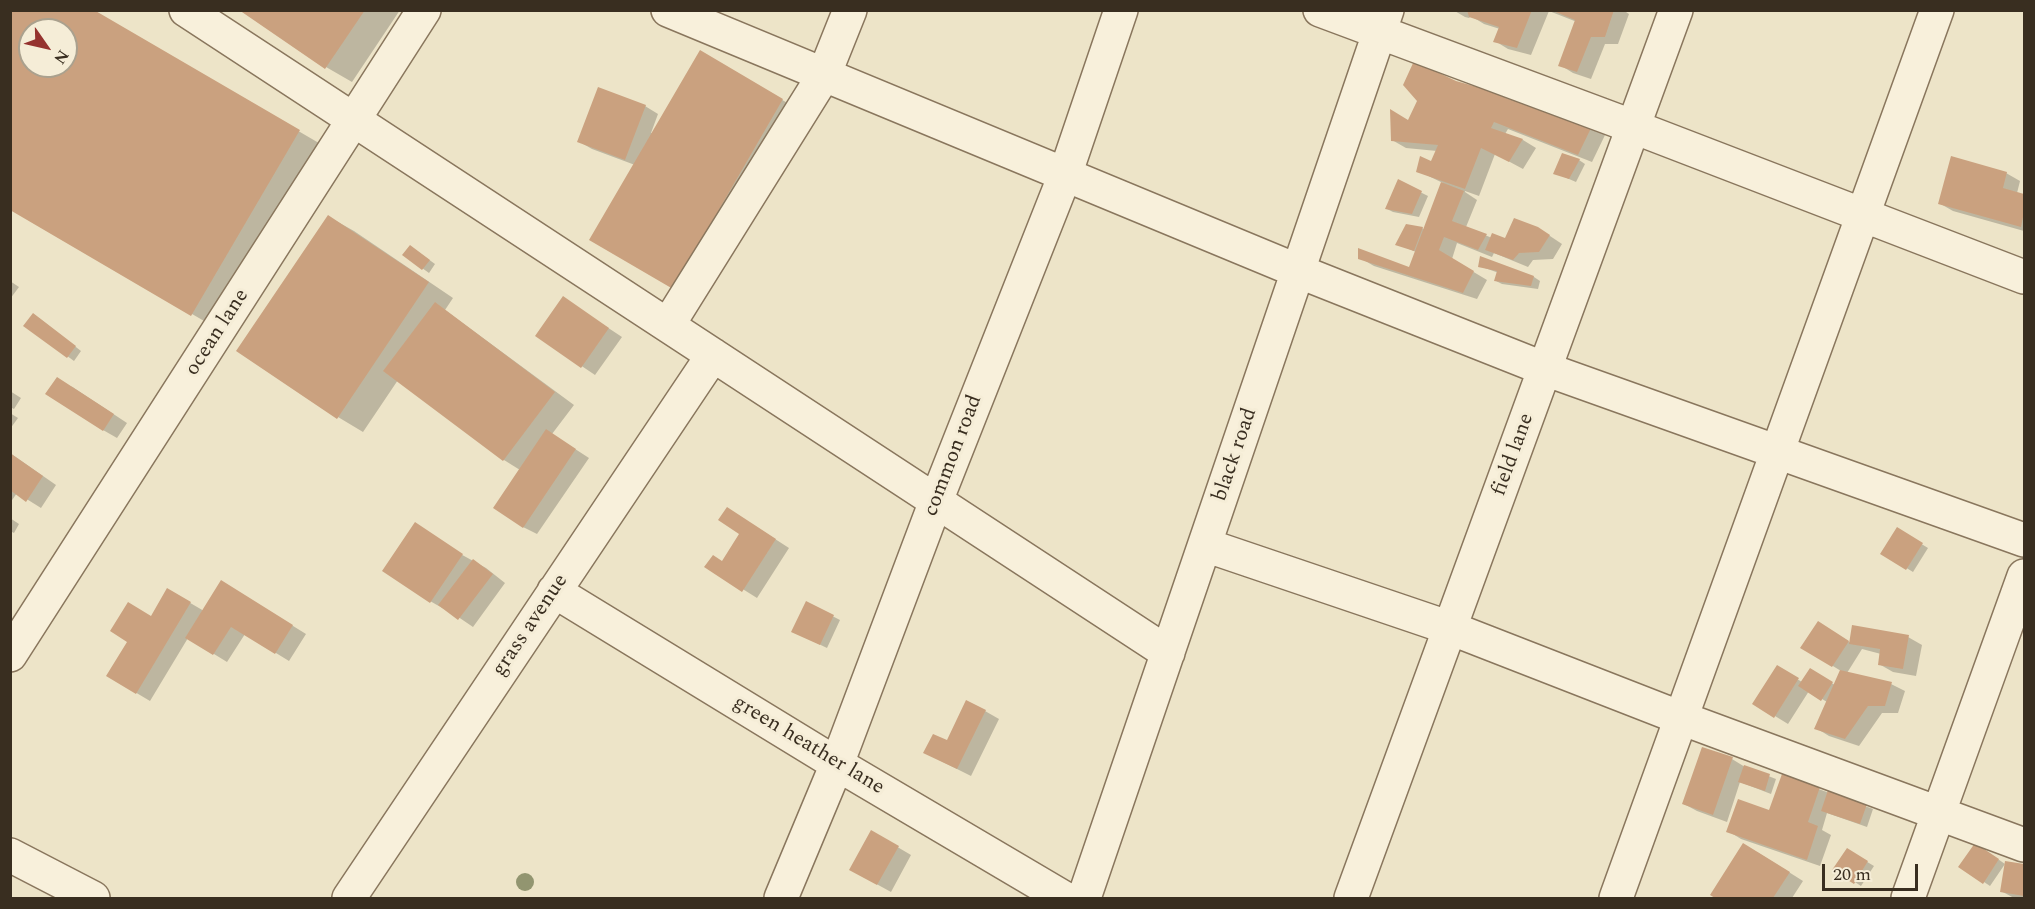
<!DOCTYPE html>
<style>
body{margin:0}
#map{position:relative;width:2035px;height:909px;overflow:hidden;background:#ede4c8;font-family:Spectral,serif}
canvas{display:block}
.frame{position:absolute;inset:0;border:12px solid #392e20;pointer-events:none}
.north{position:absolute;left:18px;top:18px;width:60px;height:60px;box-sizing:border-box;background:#f5edd7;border:2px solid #aaa18e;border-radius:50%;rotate:124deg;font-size:16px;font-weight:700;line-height:24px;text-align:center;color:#392e20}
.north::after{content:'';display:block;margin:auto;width:21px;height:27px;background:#95332f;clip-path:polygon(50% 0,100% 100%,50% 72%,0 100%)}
.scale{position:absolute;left:1822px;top:864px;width:96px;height:27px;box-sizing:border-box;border:3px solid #392e20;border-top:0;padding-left:8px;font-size:18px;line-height:21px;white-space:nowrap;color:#392e20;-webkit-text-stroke:4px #f5edd7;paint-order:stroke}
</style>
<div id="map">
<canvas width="2035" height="909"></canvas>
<div class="frame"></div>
<div class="north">N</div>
<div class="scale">20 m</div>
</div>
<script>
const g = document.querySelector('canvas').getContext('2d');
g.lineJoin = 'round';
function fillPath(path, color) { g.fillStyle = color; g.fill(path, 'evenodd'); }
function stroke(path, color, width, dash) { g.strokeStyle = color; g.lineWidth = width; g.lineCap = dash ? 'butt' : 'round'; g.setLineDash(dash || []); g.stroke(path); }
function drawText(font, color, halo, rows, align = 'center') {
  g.font = font + ' Spectral,serif'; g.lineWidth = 6; g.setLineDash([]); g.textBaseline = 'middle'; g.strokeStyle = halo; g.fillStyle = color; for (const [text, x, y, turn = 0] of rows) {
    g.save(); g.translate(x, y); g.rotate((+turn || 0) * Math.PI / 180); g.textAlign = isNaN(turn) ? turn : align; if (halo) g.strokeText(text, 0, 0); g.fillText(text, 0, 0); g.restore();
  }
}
fillPath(new Path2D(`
 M10,10H91L324,146L218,329L10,209ZM30,30H66V66H30Z
 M241,10H400L352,82L326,67Z
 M1453,10H1623L1629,14L1618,44H1605L1591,79L1573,73L1560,65L1577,22L1549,11L1531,55L1508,49L1495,41L1500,29L1484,24L1471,16L1469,18L1465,17Z
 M700,52L808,115L699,302L635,165L592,149L578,141L645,106L658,114L651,133H653Z
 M1456,83L1505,97L1518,104L1606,133L1592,162L1508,129L1505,134L1523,140L1536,148L1523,169L1495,154L1479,196L1465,191V192L1477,200L1466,227L1492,238L1506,240L1538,228L1562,244L1553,259L1533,260L1528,267L1494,253L1492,257L1457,243L1452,259L1487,280L1477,299L1374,266L1360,258L1410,269L1416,252L1397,244L1422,228L1425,230L1443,183L1418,171L1432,163L1437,151L1406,148L1392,140L1408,122Z
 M1579,160L1585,164L1576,182L1555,173Z
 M2006,173L2020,181L2017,193L2024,195V231L1953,211L1939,203Z
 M1398,181L1428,196L1419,217L1393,212L1387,209Z
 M329,217L354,231L453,298L445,310L574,405L552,434L589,458L537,534L523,527L520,470L504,460L398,380L363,432L338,417Z
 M417,251L435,264L429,273L404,255Z
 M1481,258L1534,277L1540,281L1538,289L1502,284L1496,281L1499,273L1479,266Z
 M10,281L19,287L10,299Z
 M563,298L622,337L595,375L537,336Z
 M39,318L81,351L74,361L25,325Z
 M71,386L127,423L117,438L103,430Z
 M10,391L21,398L14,409L10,407Z
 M10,413L18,418L10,429Z
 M10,453L56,485L41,508L17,493L10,503Z
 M741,517L789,548L757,598L706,566L723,562L741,534Z
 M10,518L19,524L14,533L10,531Z
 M1897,529L1928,548L1913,572L1882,553Z
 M455,551L486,568L505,583L473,627L445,608L444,609L430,601Z
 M168,590L204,611L235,590L306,634L289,661L245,634L227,662L188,638L150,701L108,676L152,618Z
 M807,603L840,620L827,648L800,635Z
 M1832,631L1851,643L1908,637L1922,645L1916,676L1893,672L1879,664L1881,654L1862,649L1847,673L1891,684L1905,691L1898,713H1882L1859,746L1829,736L1816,728L1827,702L1809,691L1788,724L1775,716L1777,667L1802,682L1810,670L1835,685L1841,671L1802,647Z
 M985,711L999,719L971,776L939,760L947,742Z
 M1732,759L1745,767L1776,779L1771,794L1740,782L1727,822L1697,811L1684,804Z
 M1783,776L1873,809L1867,827L1827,813L1822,830L1831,835L1820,866L1741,839L1728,831L1770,812Z
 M872,832L911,855L891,892L851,870Z
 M1982,848L2005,864L1990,886L1984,882Z
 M1847,850L1874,866L1861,886L1835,869Z
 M1757,852L1803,881L1792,898H1717L1712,895Z
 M2006,862L2024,865V898H2014L2001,891Z`), '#0003');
fillPath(new Path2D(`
 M10,10H94L300,130L191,316L10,210ZM30,30H66V66H30Z
 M239,10H365L325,69Z
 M1467,10H1532L1517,48L1493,42L1499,27L1469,17Z
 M1551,10H1614L1605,37H1591L1577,72L1558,66L1575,20Z
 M700,50L783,99L673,289L589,240Z
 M1414,61L1456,81L1506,95L1505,98L1593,124L1578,155L1494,122L1491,128L1523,139L1509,162L1481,148L1465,189L1416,172L1420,156L1431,161L1438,145L1391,141L1390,109L1408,120L1417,101L1403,85Z
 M598,87L646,105L625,160L577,142Z
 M1562,153L1580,159L1569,179L1553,174Z
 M1951,156L2007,172L2003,188L2024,194V212L2021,227L1938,204Z
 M1398,179L1422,191L1412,214L1385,209Z
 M1441,182L1464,191L1452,221L1487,234L1478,250L1444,237L1439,250L1474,271L1463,293L1358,259V248L1409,267Z
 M328,215L429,282L337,419L236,351Z
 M1514,218L1538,227L1550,235L1539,252L1519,253L1513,260L1485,250L1492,233L1505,238Z
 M1406,224L1423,227L1414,251L1395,245Z
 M410,245L430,260L422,270L402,255Z
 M1480,256L1534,276L1531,286L1494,281L1497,271L1478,267Z
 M563,296L609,328L581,368L535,336Z
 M435,302L555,392L503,461L383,371Z
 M33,313L76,346L67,358L23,326Z
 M57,377L114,414L103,431L45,394Z
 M546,429L576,449L523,528L493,508Z
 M10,453L43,476L26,502L10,490Z
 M727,507L776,539L742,592L704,567L713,555L722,561L739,534L718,520Z
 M415,522L463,554L430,603L382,571Z
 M1897,527L1923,543L1906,570L1880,554Z
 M473,559L493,574L458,620L438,605Z
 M221,580L293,625L275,654L231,627L213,655L185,638Z
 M167,588L191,602L136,694L106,676L127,642L110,631L128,602L151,616Z
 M806,601L834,615L820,645L791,632Z
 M1818,621L1849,641L1832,667L1800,648Z
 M1852,625L1909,635L1903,669L1878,665L1880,649L1849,644Z
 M1777,665L1799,678L1774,718L1752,704Z
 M1810,668L1833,682L1821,701L1798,686Z
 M1840,670L1892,682L1885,706H1868L1845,739L1814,729Z
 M966,700L986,710L957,769L923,753L933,734L947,740Z
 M1702,747L1733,757L1713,815L1682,804Z
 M1744,765L1770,774L1765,791L1738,782Z
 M1782,774L1820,787L1808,822L1818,826L1807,860L1726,832L1738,799L1769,810Z
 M1828,790L1867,804L1860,824L1821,811Z
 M871,830L899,846L877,885L849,870Z
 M1743,843L1790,872L1773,898H1715L1710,895Z
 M1975,843L1999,859L1983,884L1958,867Z
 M1847,848L1868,861L1854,884L1832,870Z
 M2005,861L2024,864V896L2000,892Z`), '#caa17f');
const minor = new Path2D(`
 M186,10L1168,653
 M668,10L1298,271L1545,369L2024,540
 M1320,10L1634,127L2024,277
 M668,325L824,75L850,10
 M1205,545L1450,628L1681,718L2024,845
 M554,591L837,764L1064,898
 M10,655L424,10
 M10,855L93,898
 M349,898L713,355
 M781,898L837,764L936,501L1065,175L1121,10
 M1084,898L1387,10
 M1351,898L1676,10
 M1616,898L1937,10
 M1908,898L2024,576`);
stroke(minor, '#89765d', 36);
stroke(minor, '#f8f0db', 33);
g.fillStyle = '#929570';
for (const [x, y] of [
 [525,882]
]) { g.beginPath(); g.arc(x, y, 9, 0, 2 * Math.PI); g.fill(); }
drawText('21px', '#392e20', '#f5edd7', [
 ["ocean lane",218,333,-57],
 ["black road",1236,455,-71],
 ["field lane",1514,455,-70],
 ["common road",954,456,-69],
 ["grass avenue",531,626,-56],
 ["green heather lane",808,746,31]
]);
</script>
